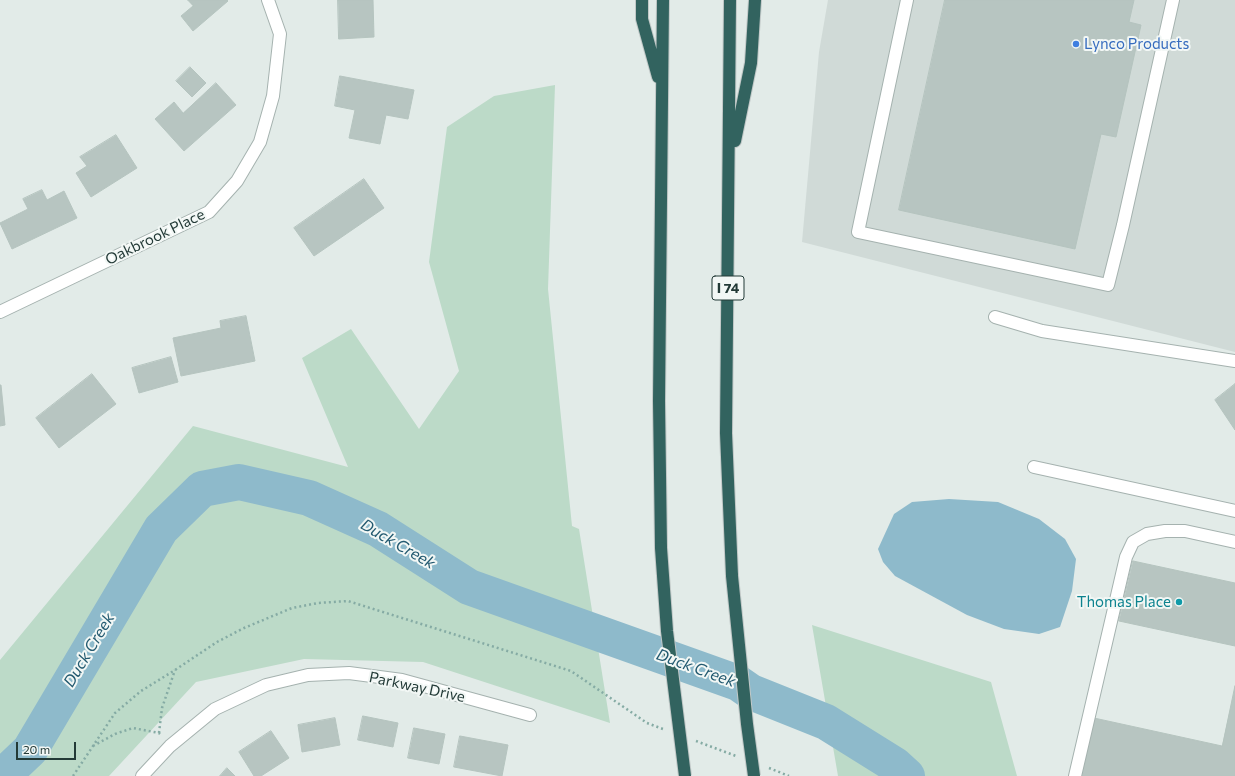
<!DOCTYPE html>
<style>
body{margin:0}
#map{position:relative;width:1235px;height:776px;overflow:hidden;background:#e2ebe8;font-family:Commissioner,sans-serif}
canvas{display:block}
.scale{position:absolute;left:16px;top:742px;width:60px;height:18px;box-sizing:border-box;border:2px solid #233a37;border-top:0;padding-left:5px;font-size:12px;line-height:14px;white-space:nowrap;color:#233a37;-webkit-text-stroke:3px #f2f7f5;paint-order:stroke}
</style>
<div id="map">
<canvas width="1235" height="776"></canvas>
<div class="scale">20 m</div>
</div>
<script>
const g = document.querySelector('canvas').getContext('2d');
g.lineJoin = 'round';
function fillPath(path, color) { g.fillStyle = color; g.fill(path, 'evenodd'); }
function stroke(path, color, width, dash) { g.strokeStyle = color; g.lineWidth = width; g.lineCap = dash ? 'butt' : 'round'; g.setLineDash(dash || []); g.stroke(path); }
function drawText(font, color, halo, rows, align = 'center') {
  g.font = font + ' Commissioner,sans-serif'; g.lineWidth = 4; g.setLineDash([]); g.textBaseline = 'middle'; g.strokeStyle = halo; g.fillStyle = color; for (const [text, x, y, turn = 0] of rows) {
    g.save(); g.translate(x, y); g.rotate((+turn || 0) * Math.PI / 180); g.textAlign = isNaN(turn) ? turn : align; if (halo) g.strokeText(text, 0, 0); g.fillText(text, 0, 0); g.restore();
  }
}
fillPath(new Path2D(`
 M828,0H1235V352L802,242L819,52Z`), '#d0dad7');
fillPath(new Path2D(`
 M555,85L548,289L572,526L579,529L610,723L423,662L304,659L196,682L109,776H0V660L193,426L348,467L302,358L351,329L419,429L459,371L429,262L447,127L494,96Z
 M812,625L991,682L1017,776H838Z`), '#bcdac8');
fillPath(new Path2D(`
 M949,499L998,502L1039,519L1065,539L1076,559L1072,591L1060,627L1039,634L1004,629L967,615L895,576L883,562L878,549L894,514L912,502Z`), '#8ebacb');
stroke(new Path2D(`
 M0,775L11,768L30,750L161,529L202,489L239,482L309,498L378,529L469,587L738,683L751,692L826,722L895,765L907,776`), '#8ebacb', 36);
const building = new Path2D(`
 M188,0H227L228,1L193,31L181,16L193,6Z
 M338,0H373L374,37L339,39Z
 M945,0H1134L1129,22L1141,25L1116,137L1101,134L1075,249L899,210Z
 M190,67L206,83L192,97L176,81Z
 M340,76L414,90L408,119L386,115L380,144L349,138L355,110L335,106Z
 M216,83L236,105L184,151L155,119L174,102L183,113Z
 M116,135L137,168L91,197L76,173L87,166L80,157Z
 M364,179L384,208L314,256L294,228Z
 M42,190L47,200L64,191L77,218L12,249L0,223L28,209L23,199Z
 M246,316L255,361L181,376L173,338L221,328L220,321Z
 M171,357L178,382L139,393L132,368Z
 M92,374L116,404L59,448L36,418Z
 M1235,384V430L1215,400Z
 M0,385H1L5,425L0,426Z
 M1133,561L1235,583V646L1119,621Z
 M1235,686V776H1082L1094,718L1222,746Z
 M363,716L398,723L393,747L358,740Z
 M335,718L340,745L302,752L298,725Z
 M414,728L445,734L439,764L408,758Z
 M271,731L289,758L261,776H254L239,752Z
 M460,736L508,745L502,776L454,767Z
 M227,768L235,776H220Z`);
fillPath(building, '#b7c5c1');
stroke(building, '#b5c4bf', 1);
const minor = new Path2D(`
 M907,0L858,232L1108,285L1123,225L1173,0
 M0,312L209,212L237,181L260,142L273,96L280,34L268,0
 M995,317L1042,331L1235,361
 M1034,467L1235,511
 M142,776L170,746L215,709L266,685L308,675L349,673L402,680L530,715
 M1075,776L1126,557L1133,542L1147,534L1165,531H1185L1235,542`);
const highway = new Path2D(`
 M642,0V19L658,77
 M730,0L726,433L732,576
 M735,141L751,63L755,0
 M661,548L659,401L663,0`);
stroke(minor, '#a5b2af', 14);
stroke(highway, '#c1c8c7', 14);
stroke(new Path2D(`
 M159,733L162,708L175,670
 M696,741L736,756
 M93,746L115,734L133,728L159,733L160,734
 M769,768L789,776
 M73,776L115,713L141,691L175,670L217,642L244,628L292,608L318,603L348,601L571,671L647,723L663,729`), '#85aba4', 2.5, [2, 3]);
stroke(minor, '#fff', 12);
stroke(highway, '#32635f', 12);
const highwayBridge = new Path2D(`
 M661,548L667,631L685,776
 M732,576L747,724L754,776`);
stroke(highwayBridge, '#c1c8c7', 14, []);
stroke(highwayBridge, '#32635f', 12);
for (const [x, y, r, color] of [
 [1076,44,4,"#3f7fe0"],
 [1179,602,4,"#0f9aa8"]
]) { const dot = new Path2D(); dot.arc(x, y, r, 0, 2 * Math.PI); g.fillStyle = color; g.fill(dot); stroke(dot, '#f2f7f5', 1.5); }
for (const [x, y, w] of [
 [728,288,32]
]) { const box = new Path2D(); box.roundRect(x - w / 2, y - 12, w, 24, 3); g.fillStyle = '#f2f7f5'; g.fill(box); stroke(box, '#233a37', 1); }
drawText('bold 14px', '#233a37', null, [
 ["I 74",728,288]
]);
drawText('15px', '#366cbe', '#f2f7f5', [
 ["Lynco Products",1084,44]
], 'left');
drawText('15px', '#233a37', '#f2f7f5', [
 ["Oakbrook Place",155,237,-26],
 ["Parkway Drive",417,687,12]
]);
drawText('15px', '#0d838f', '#f2f7f5', [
 ["Thomas Place",1171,602]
], 'right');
drawText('italic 16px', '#235a70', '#f2f7f5', [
 ["Duck Creek",398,544,30],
 ["Duck Creek",89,650,-59],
 ["Duck Creek",696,668,20]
]);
</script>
